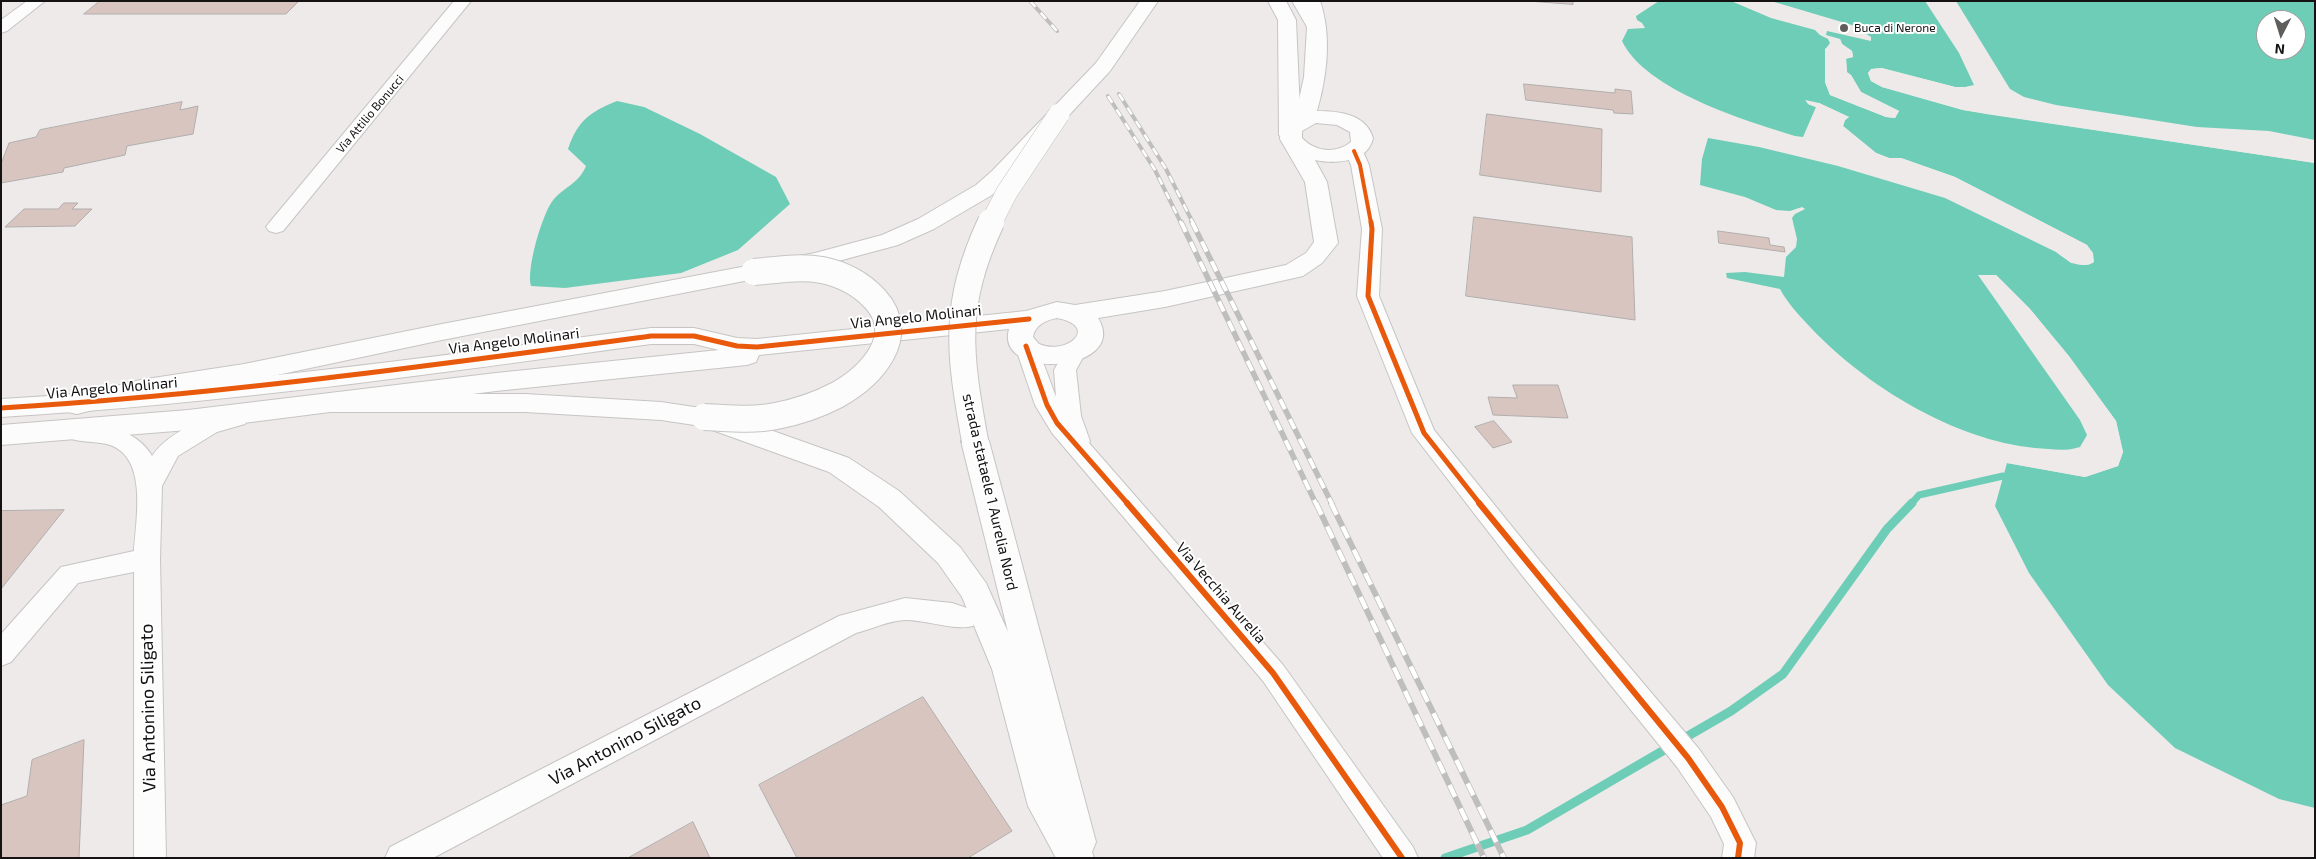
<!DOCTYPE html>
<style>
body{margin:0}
#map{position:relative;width:2316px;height:859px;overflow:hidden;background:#edeae9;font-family:"Exo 2",sans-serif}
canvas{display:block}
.frame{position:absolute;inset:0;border:2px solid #141212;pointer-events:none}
.north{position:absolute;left:2256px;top:10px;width:50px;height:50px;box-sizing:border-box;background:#fff;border:1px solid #a1a0a0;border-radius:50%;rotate:185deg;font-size:14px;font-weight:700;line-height:20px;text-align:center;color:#141212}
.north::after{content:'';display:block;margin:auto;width:18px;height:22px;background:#605e5d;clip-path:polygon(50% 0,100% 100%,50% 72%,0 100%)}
</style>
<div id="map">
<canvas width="2316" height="859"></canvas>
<div class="frame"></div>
<div class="north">N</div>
</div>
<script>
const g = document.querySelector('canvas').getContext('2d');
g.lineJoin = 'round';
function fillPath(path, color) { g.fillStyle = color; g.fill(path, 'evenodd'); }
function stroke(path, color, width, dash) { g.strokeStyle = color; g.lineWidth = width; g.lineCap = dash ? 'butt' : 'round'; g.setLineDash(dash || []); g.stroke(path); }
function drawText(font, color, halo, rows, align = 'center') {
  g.font = font + ' "Exo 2",sans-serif'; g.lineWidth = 4; g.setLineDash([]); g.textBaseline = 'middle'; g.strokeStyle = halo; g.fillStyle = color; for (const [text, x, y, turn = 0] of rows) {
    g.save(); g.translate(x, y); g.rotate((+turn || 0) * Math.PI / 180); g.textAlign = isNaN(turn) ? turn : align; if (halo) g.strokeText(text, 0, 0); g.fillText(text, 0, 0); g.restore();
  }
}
fillPath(new Path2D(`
 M1659,1H1731L1771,18L1815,30L1820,35L1828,39L1830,43L1825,50V82L1830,95L1886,117L1895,118L1899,111L1861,92L1851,75L1847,73L1846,58L1853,57L1852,51L1842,44L1840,39L1826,35L1827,31L1871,41V37L1852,25L1771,1H1925L1959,53L1974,85L1965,87H1955L1882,68L1871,69L1868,73L1871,81L1882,87L1963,110L1986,114L2315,163V808L2279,799L2175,748L2108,685L2029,573L1995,506L2007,463L2085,477L2118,466L2123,452L2116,421L2069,357L2030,309L1996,275H1978L2080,420L2087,435L2080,447C2065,452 2051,449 2035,448C1954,440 1866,386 1811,328C1799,315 1788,304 1780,289L1727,278L1726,273L1745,272L1784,277L1786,257L1796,247L1797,239L1792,218L1795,214L1805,209L1802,207L1790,211L1776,210L1745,197L1700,185L1702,159L1708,138L1759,147L1838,166L1945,198L2056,252C2068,261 2080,270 2094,262L2087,245L1955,177L1901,158H1889L1876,153L1843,126L1845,120L1849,117L1819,103L1808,104L1816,107L1803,137L1795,136C1746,121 1645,90 1622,41L1628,29L1645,28L1642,23L1637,20L1636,16Z
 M1956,1H2315V140L2269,131L2197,127L2056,105L2024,97L2010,89ZM2266,20H2296V50H2266Z
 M617,101L644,107L700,134L776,177L790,204L738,250L681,273L565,288L531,286C526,270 542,213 554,199C566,186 579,183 586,166L568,149C578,120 590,112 617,101Z`), '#6ecdb7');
fillPath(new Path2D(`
 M1840,39L1842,44L1852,51L1853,57L1846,59L1847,72L1851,75L1861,92L1899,111L1895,118L1886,117L1830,95L1825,82V49L1832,43L1827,50L1828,81L1832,93L1887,115H1894L1895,112L1859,94L1845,73L1844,58L1850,55V52L1840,46L1837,41Z
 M1881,68L1955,87L1948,88L1881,70L1873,71L1871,74L1873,79L1883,84L1964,107L2249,149L2315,160V163L1963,110L1882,87L1871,81L1868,73L1872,69Z
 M1805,100L1819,103L1849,117L1845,120L1843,126L1876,153L1889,158H1901L1955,177L2087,245L2093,253L2094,262L2088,265L2071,263L2059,254H2062L2072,261L2087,263L2092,260L2090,254L2085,247L1954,179L1900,161H1888L1875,155L1841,128L1843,118L1818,105L1814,104L1818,108L1808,104Z
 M1984,275H1996L2030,309L2069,356L2116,421L2123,452L2118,466L2085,477L2007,463L2008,461L2085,474L2116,464L2120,452L2114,422L2067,358L2028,311L1995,278L1986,277Z`), '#edeae9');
stroke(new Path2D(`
 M1911,504L1919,495L2003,476`), '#6ecdb7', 7);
stroke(new Path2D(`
 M1681,740L1731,711L1783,674L1887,529L1912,503
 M1445,858L1527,830L1671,746`), '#6ecdb7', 9);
const building = new Path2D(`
 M100,1H299L286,14H84Z
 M1528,1H1573V4Z
 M1524,84L1615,93V89L1631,91L1633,114L1614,113L1613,110L1526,100Z
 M182,102L180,110L198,106L193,134L127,146L125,155L64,168L63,172L1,183V164L9,143L36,137L40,130Z
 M1487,114L1602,129L1601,192L1480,175Z
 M64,203H78L72,209H92L75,226L5,227L24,209H58Z
 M1474,217L1632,237L1635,320L1466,296Z
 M1718,231L1769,238L1770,245L1784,247L1785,252L1719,243Z
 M1513,385H1558L1568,418L1493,415L1488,397L1517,398Z
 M1494,421L1512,442L1493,448L1475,427Z
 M64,510L1,589V511Z
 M923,697L1012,831L968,858H797L759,785Z
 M84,740L79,858H1V805L27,796L32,760Z
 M693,822L710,858H628Z`);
fillPath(building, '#d9c5bf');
stroke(building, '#b0aead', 1);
const minor = new Path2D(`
 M27,1H45L7,31L1,33V20Z
 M454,1H471L283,231L276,233L269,231L266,227L269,223Z
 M1354,145L1361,147L1369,165L1382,229L1379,296L1434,430L1539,560L1699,749L1733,797L1756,843L1754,858H1722L1724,844L1711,817L1677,767L1521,574L1412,433L1357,296L1362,229L1351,165L1345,151L1347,147Z
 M1026,339L1034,341L1037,346L1056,397L1054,370L1067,347L1075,345L1083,347L1086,352L1076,370L1081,416L1090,441L1089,443L1283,665L1413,847L1418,858H1383L1263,681L1052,433L1035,405L1015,346L1018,341Z
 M237,410L245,412L249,418L245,424L217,432L178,456L162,486L160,559L166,858H134V572L78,583L11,662L1,666V634L61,567L134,551C136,520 148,458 110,445C98,441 84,443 72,439L68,433L72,427C100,419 138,431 152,456C171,429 206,418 237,410Z
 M905,598L952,603L973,610L977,618L973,626C956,631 926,620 906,620C890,620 872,629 856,633L433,858H385L390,847L839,616Z`);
const tertiary = new Path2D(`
 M1302,1H1320C1332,36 1327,76 1317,111C1339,111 1366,114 1373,138C1368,163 1334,164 1315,160L1327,182L1338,243L1322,263L1303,276L1165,307L1098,318C1131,372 994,382 1009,329L759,355L756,362L747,365L496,391L188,430L1,445V425L188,410L496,373L719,350L694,344H651C435,374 219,404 1,417V399C219,386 435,357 651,328H694L737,338L757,339L1026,311L1057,302L1075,305L1165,291L1286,265L1306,253L1314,242L1305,182L1280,139L1281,129L1295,117L1304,77L1307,28ZM1316,123L1337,125L1350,132L1351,142C1336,154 1315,152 1302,138V131ZM1057,318C1100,326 1068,356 1039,344L1033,337C1035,325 1046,320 1057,318Z`);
const secondary = new Path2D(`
 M1140,1H1158L1110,71L1008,181L992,195L934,229L898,245L816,267L442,340L244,382L140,398L77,414L67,412L64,405L67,398L140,380L244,364L442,324L815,253L882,235L918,219L976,185L992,171L1096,63Z
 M1268,1H1286L1296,20L1301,135L1297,139L1290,141L1283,139L1279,135L1278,20Z
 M1292,1H1310L1326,28L1324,32L1317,34L1310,32Z
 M332,394H525L661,402L714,410L849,458L899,491L960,547L986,583L1008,632L961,441L965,434L975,431L985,434L989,441L1096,842L1092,852L1094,858H1056L1028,806L992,669L962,597L938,563L879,507L829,472L701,426L661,420L525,412H332L322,410L319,403L322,396Z`);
stroke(minor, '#c7c5c4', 2);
stroke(tertiary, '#c7c5c4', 2);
stroke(secondary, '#c7c5c4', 2);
fillPath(minor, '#fcfcfc');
fillPath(tertiary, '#fcfcfc');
fillPath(secondary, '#fcfcfc');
const railFar2 = new Path2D(`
 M1030,1L1057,31
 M1119,94L1166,169L1193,223
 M1108,96L1155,170L1181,223`);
const railFar1 = new Path2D(`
 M1181,222L1316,504
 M1192,222L1332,504`);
const rail = new Path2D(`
 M1316,503L1484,858
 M1331,503L1504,858`);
stroke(railFar2, '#bfbebe', 4);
stroke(railFar1, '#bfbebe', 5.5);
stroke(rail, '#bfbebe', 6);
stroke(railFar2, '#fff', 2.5, [8]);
stroke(railFar1, '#fff', 4, [11]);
stroke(rail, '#fff', 4.5, [13]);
const secondaryBridgeFar1 = new Path2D(`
 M991,223L1007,192L1059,114`);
const secondaryBridge = new Path2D(`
 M704,417C728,418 752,421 776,416C797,412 818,405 837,395C871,376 909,336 875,299C861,284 842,274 822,270C800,266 776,270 754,272
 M975,441C959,352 952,306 991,222`);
stroke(secondaryBridgeFar1, '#c7c5c4', 22, []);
stroke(secondaryBridge, '#c7c5c4', 28, []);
stroke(secondaryBridgeFar1, '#fcfcfc', 21);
stroke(secondaryBridge, '#fcfcfc', 26);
stroke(new Path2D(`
 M1354,151L1360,165L1371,223`), '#e8590c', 4);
stroke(new Path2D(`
 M1371,222L1372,229L1368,296L1424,433L1480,504
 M1026,346L1047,405L1057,423L1128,504
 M1,408C219,395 435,365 651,336H694L737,346L757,347L1029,319`), '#e8590c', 5);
stroke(new Path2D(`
 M1127,503L1273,673L1402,858
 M1479,503L1688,758L1722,807L1740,843L1738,858`), '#e8590c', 6);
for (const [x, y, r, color] of [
 [1844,28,5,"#605e5d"]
]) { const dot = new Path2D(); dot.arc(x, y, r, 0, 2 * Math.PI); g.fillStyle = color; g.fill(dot); stroke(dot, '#fff', 2); }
drawText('12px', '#141212', '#fff', [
 ["Buca di Nerone",1854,28]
], 'left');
drawText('12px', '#141212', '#fff', [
 ["Via Attilio Bonucci",370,114,-50]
]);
drawText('15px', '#141212', '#fff', [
 ["Via Angelo Molinari",916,317,-6],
 ["Via Angelo Molinari",514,341,-7],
 ["Via Angelo Molinari",112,388,-5],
 ["strada stataele 1 Aurelia Nord",990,492,77],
 ["Via Vecchia Aurelia",1221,593,49]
]);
drawText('18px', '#141212', '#fff', [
 ["Via Antonino Siligato",148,708,-91],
 ["Via Antonino Siligato",625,741,-28]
]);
</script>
